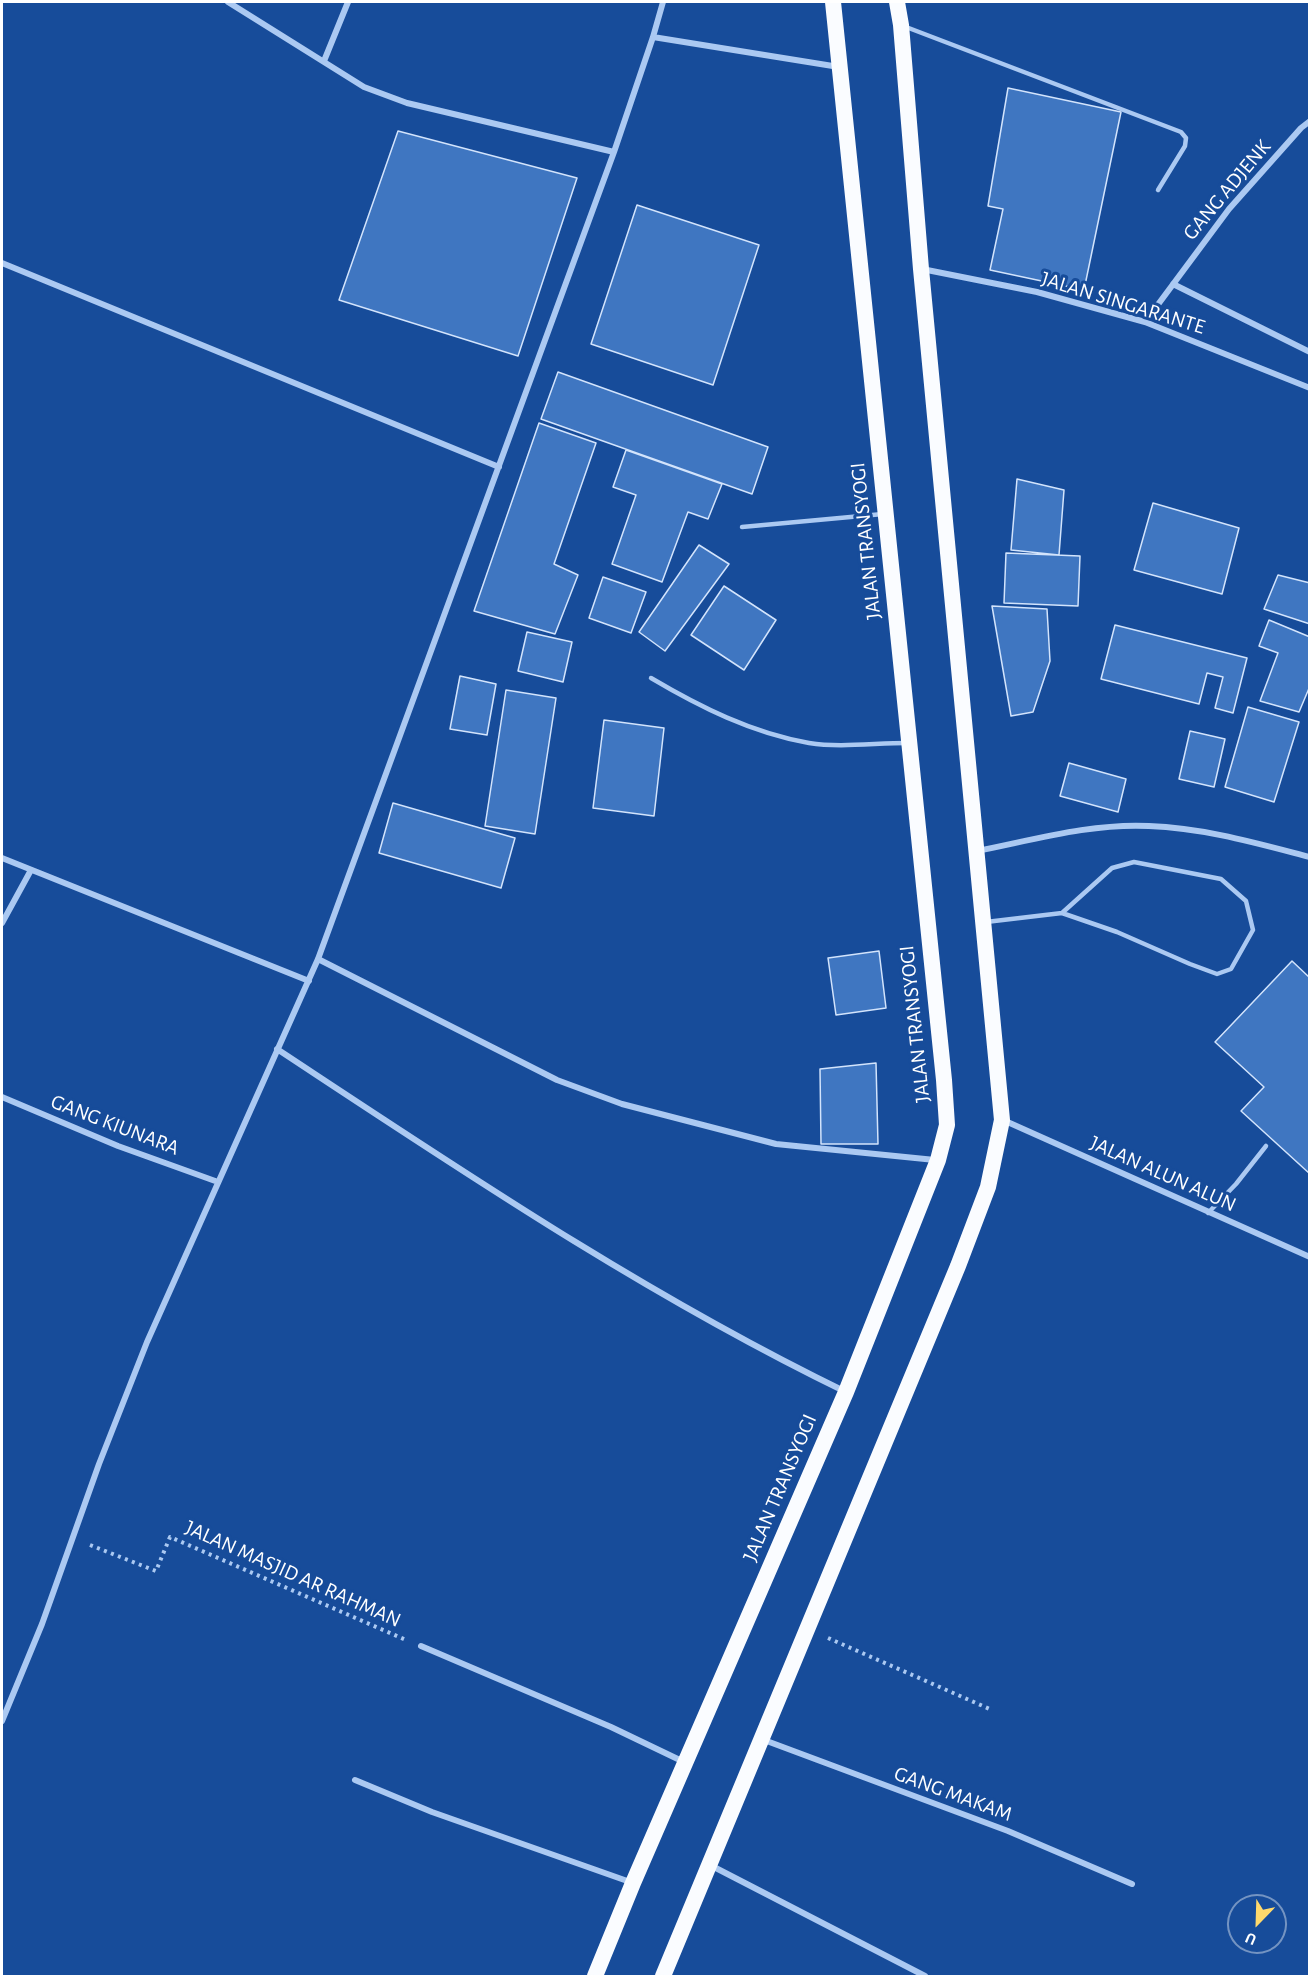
<!DOCTYPE html>
<style>
body{margin:0}
#map{position:relative;width:1311px;height:1978px;overflow:hidden;background:#174c9a;font-family:"Alegreya Sans",sans-serif}
canvas{display:block}
.frame{position:absolute;inset:0;border:3px solid #fff;pointer-events:none}
.north{position:absolute;left:1227px;top:1894px;width:60px;height:60px;box-sizing:border-box;background:#174c9a;border:2px solid #7494c2;border-radius:50%;rotate:203deg;font-size:16px;font-weight:700;line-height:24px;text-align:center;color:#fff}
.north::after{content:'';display:block;margin:auto;width:21px;height:27px;background:#ffd96c;clip-path:polygon(50% 0,100% 100%,50% 72%,0 100%)}
</style>
<div id="map">
<canvas width="1311" height="1978"></canvas>
<div class="frame"></div>
<div class="north">U</div>
</div>
<script>
const g = document.querySelector('canvas').getContext('2d');
g.lineJoin = 'round';
function fillPath(path, color) { g.fillStyle = color; g.fill(path, 'evenodd'); }
function stroke(path, color, width, dash) { g.strokeStyle = color; g.lineWidth = width; g.lineCap = dash ? 'butt' : 'round'; g.setLineDash(dash || []); g.stroke(path); }
function drawText(font, color, halo, rows, align = 'center') {
  g.font = font + ' "Alegreya Sans",sans-serif'; g.lineWidth = 6; g.setLineDash([]); g.textBaseline = 'middle'; g.strokeStyle = halo; g.fillStyle = color; for (const [text, x, y, turn = 0] of rows) {
    g.save(); g.translate(x, y); g.rotate((+turn || 0) * Math.PI / 180); g.textAlign = isNaN(turn) ? turn : align; if (halo) g.strokeText(text, 0, 0); g.fillText(text, 0, 0); g.restore();
  }
}
const building = new Path2D(`
 M1008,88L1121,112L1084,290L990,270L1003,209L988,206Z
 M398,131L577,178L518,356L339,300Z
 M637,205L759,245L713,385L591,344Z
 M558,372L768,447L752,494L541,419Z
 M539,423L596,443L554,564L578,575L555,634L474,611Z
 M626,450L722,484L708,519L688,512L662,582L612,564L636,495L613,487Z
 M1017,479L1064,490L1059,555L1011,550Z
 M1153,503L1239,528L1222,594L1134,570Z
 M699,545L729,564L665,651L639,632Z
 M1006,553L1080,556L1078,606L1004,603Z
 M1278,575L1310,583V624L1264,609Z
 M603,577L646,592L631,633L589,618Z
 M724,586L776,620L744,670L691,635Z
 M992,606L1047,609L1050,661L1033,712L1011,716Z
 M1269,620L1310,637V686L1299,712L1260,701L1278,653L1259,646Z
 M1115,625L1247,658L1233,713L1215,708L1223,677L1207,673L1199,704L1101,679Z
 M527,632L572,642L563,682L518,671Z
 M460,676L496,684L487,735L450,729Z
 M506,690L556,698L535,834L485,826Z
 M1248,707L1299,722L1274,802L1225,787Z
 M604,720L664,728L654,816L593,808Z
 M1190,731L1225,739L1214,787L1179,779Z
 M1069,763L1126,779L1118,812L1060,796Z
 M393,803L515,838L501,888L379,853Z
 M879,951L886,1008L836,1015L828,958Z
 M1292,961L1310,978V1174L1241,1111L1264,1087L1215,1042Z
 M876,1063L878,1144H821L820,1069Z`);
fillPath(building, '#3f76c1');
stroke(building, '#d3e4fc', 1.5);
stroke(new Path2D(`
 M90,1545L156,1571L170,1537L406,1640
 M828,1638L992,1710`), '#abc9f2', 4, [3, 4.5]);
stroke(new Path2D(`
 M906,27L1181,132L1186,138L1185,146L1158,190
 M742,527L883,514
 M651,678C700,707 752,733 809,743C840,748 875,743 907,743
 M986,922L1062,913L1117,932L1190,964L1217,974L1231,969L1253,930L1246,901L1221,879L1134,862L1112,868L1062,913
 M1208,1213L1236,1184L1266,1146`), '#abc9f2', 4.5);
stroke(new Path2D(`
 M228,2L364,87L407,103L614,152
 M653,37L839,67
 M324,61L348,2
 M2,263L499,467
 M922,269L1037,292L1145,322L1310,388
 M1173,284L1310,352
 M1145,322L1229,209L1301,128L1310,121
 M977,851C1033,840 1092,823 1149,826C1204,828 1256,843 1310,857
 M2,858L309,981
 M2,923L31,870
 M318,959L557,1080L622,1104L776,1144L935,1160
 M277,1049C462,1171 646,1295 846,1392
 M2,1097L118,1146L218,1182
 M1003,1120L1310,1257
 M421,1646L611,1727L684,1762
 M2,1721L42,1624L99,1464L147,1342L318,959L614,152L653,37L663,2
 M764,1740L1008,1831L1132,1884
 M355,1780L432,1812L633,1883
 M710,1865L925,1976`), '#abc9f2', 6);
stroke(new Path2D(`
 M595,1976L633,1883L846,1392L938,1160L947,1125L944,1080L833,2
 M663,1976L958,1266L988,1187L1002,1120L921,269L901,25L897,2`), '#fafcff', 16);
drawText('21px', '#fff', '#174c9a', [
 ["GANG ADJENK",1227,190,-50],
 ["JALAN SINGARANTE",1123,303,17],
 ["JALAN TRANSYOGI",866,541,-96],
 ["JALAN TRANSYOGI",915,1024,-96],
 ["GANG KIUNARA",115,1125,21],
 ["JALAN ALUN ALUN",1163,1174,24],
 ["JALAN TRANSYOGI",780,1488,-67],
 ["JALAN MASJID AR RAHMAN",293,1574,24],
 ["GANG MAKAM",953,1794,20]
]);
</script>
